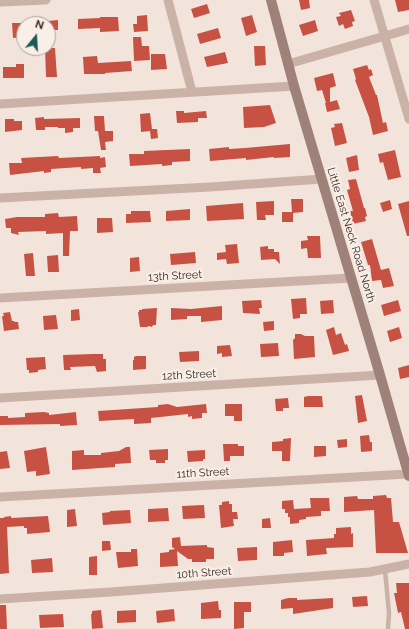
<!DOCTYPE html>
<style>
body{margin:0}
#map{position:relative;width:409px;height:629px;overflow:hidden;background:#f2e4db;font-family:Raleway,sans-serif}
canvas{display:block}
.north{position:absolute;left:16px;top:16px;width:40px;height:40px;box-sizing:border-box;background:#faefe7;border:1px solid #aca09a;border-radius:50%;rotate:18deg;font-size:11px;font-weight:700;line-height:16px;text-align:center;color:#372a27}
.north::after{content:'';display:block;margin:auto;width:14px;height:18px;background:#1c5955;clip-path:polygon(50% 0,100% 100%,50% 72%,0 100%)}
</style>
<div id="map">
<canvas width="409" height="629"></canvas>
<div class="north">N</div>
</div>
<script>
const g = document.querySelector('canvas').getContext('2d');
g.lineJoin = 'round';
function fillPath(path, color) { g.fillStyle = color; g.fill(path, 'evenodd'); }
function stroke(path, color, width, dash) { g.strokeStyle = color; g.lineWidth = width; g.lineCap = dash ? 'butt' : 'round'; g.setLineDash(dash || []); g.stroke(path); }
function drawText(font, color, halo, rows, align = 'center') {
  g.font = font + ' Raleway,sans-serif'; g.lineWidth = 4; g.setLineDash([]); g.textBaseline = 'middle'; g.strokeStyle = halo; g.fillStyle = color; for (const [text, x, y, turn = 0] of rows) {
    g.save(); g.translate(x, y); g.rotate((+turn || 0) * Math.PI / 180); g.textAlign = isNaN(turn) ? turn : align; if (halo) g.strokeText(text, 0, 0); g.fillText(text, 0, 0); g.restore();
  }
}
fillPath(new Path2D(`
 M299,0H309L310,8L301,10Z
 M395,0H409V10L398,12Z
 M207,4L210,13L194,18L191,9Z
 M351,10L355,21L352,22L353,26L345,29L343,24L339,26L336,17L341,16L339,13Z
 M147,15L148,31L134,32L133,24H137V16Z
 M252,15L257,32L246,36L241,18Z
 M100,17H118L119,31L100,32V28L78,29V19L100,18Z
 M58,20V30H49L48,21Z
 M315,20L318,31L303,36L299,25Z
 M12,23H24V37L13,38Z
 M218,28L221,38L200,44L197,34Z
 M133,37H141L142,46H149L150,60L134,61Z
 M254,46H265L266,65L255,66Z
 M45,48H55L57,77H46Z
 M225,52L228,63L207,67L204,57Z
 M151,54H165L167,69L151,70Z
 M97,56L98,63L131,61L132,71L105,73V74H84L83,57Z
 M16,64H24V78H3V67H16Z
 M367,65L369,70L371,69L373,75L369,77L376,95H377L383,123L386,122L388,131L373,135L369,117L355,80L356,79L353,69Z
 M333,73L336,86L330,88V102L337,100L340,109L327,112L325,103H326L322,90L317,91L314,78Z
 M270,105L276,123L264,127L244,128L243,107Z
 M176,111H184V113L206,111L207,118H198V122L177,123Z
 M150,113L152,129H157L158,138L151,139L150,131L141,132L140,114Z
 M94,116H104L105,131H113V141L105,142L106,150H101L98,131H95Z
 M44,117V119L80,118V128H73V132L65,133V128H58V127H45V130H36L35,118Z
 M5,119H14V121H22V130L5,132Z
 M342,123L347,143L335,146L331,128L335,127L334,124Z
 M290,144V157L274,158V157L246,160V158L210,161L209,149L229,147V149L245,148Z
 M190,149V161L172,162V165L162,166V164L130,166L129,154H144V151Z
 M395,150L401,177L388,180L383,162L380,163L378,154Z
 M357,155L359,170L349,172L346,158Z
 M58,156L59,158L100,156V158L105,157L106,167L100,168L101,173H93V168L81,169V167L51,169V172L44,173V171L10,175L9,163H22L21,158Z
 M356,179L364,208H365L367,216L365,217L366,221L353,224L350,211H353L347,190L350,189L348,180Z
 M291,199H303V212L293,213V222H282V212H292Z
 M390,200L392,209L383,212L380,203Z
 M274,201V215H265L266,220H257L256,202Z
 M409,201V236H407L398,204Z
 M243,203L244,219L207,221L206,206Z
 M190,209V220L166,221V211Z
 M131,211H150L151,222L126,223V214H131Z
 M58,213L59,217L77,216L78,231H70L69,256H63V233L46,234V231L18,232L19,235L11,233V228H6L5,219L17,217H45V214Z
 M97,218H112L113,232L97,233Z
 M307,236H320L321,258H308L307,248L301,249V241L308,240Z
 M372,239L381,270L389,268L394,286L383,288L381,280L372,281L370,265H368L361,242Z
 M237,244L239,263L227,264L226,259L217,260V253L226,252L225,245Z
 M268,246V249H274V252H279L280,264L275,259L261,260L260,247Z
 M195,252L196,263L171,265L170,254Z
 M33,253L35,276H26L24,254Z
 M58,255L59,272H48L47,256Z
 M139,257L140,271L130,272V258Z
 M306,298L307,314H300V318L293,319L291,299Z
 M261,300L262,308H259L260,314L243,313L242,301Z
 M333,300L334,313L321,314L320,301Z
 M398,300L401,311L384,316L381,305Z
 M222,306V320L201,322V316H187V319L171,320V308L191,309Z
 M157,308L156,325H153L152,327L149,326L147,327H140L138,312H139V310H142V309Z
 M79,309L80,320L71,321V310Z
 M10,312L12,321H14L15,322H18L19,329L4,331L2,316H4L3,313Z
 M56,315L58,329L44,330L43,316Z
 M274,321V330L264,331L263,322Z
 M334,327L336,335L341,333L345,345L347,344L349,351L333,355L326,330Z
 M399,327L402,338L390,342L387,331Z
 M295,334H301L305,336H314L315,357L294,359L293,340L295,338Z
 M278,343L279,356L261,357L260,344Z
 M230,345L232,356L222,357V353L217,354V346Z
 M199,351V361L180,362L179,352Z
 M93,354H103V359H106V371L97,372L95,366L70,367L71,370H64L63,355Z
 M136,356H146V369L133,370V360H134V357Z
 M45,357L46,369L38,370V372L29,373V370H27L26,358Z
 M409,365V377L400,379L398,368Z
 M362,395L367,421L358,423L355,396Z
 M308,396H322L323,407H304V397Z
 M288,398L289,408H283V411H276L275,399Z
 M168,404L177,407L206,404L207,413H202V418L192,419V416L188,417V414L151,418V423L134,424V419L99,421L98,411L158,407V405Z
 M225,404H242V421H234V416H225Z
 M44,412L49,413V415L76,412L77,425L60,426V424L0,425V416H8V418L25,417V413Z
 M369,435L370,442H372V451L361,452L360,436Z
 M291,438L290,461H282V451H272V442L283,441V439Z
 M347,439V447L338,448L337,440Z
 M223,444H238V446H244V456H230V461H224Z
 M314,446H326V456L314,457Z
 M46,447L50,474L36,476V471L27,472L24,451Z
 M126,447H130L131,463L115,464V467L72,470V451L84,450V455H101V453L119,451Z
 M168,449V460H165V463H156V460H150L149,450Z
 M205,450V459H203V461L188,462L187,451Z
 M7,451L10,468L0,469V452Z
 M386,495L387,498H391L393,522H399L408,553H376L374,510L344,512V497L357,496L358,499H373V496Z
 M310,498H329L330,511H321V516L306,517V519L299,520V523L290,524V517H288V513H285V509H282V501L293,500L294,509L311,508Z
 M229,501V504H232V512H237L238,519H233L234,526L221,528L219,505H222V502Z
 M204,505L205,518L183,519L182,506Z
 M168,508L169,521L148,522V509Z
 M75,509L77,526L67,527V510Z
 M130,510L131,523L103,525L102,513L110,512V511Z
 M11,516V518L48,516L50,532L27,534V528H24V526L7,527L9,573L0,574V518H4V517Z
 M270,518L271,528H262V519Z
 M351,527V534L353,533V547L326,548L327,554L307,556L306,540L334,538V534H336V528Z
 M180,537L181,546L207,545V547L214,548V559H206V562H192V559H188L177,551L178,566L160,567V553L169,552V550L175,549L172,547V538Z
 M292,540L293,552L284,553V556H273V542Z
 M102,541H110L111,550L102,551Z
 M257,547V560L238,561L237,548Z
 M131,549H137L138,566L118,568L116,552H131Z
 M97,556V575H89V557Z
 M52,558L53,572L32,573L31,560Z
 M396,583H409V629H405L401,612L398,613L394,593H397Z
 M367,596L368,606L353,607L352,597Z
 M288,598H297V600L333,598V608L293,614V608L281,609V600Z
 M218,601L219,610H221V618L201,619V603Z
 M234,602H251V612H244V628L234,629Z
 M0,605H6L7,629H0Z
 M174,609L175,621L157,623L156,611Z
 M101,610L103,628L92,629L91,614H92V611Z
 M136,610V622L117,623V611Z
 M63,614L64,627L40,628L39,615Z`), '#c75244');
stroke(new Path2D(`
 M385,570L389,613L388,629`), '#cab2a7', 4.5);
stroke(new Path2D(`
 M168,0L192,92
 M374,0L409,119
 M0,2L46,0
 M288,64L409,29
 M0,104L294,86
 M0,198L210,187L322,179
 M0,298L351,278
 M0,398L380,375
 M0,497L408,474
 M0,599L111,592L370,572L409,564`), '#cab2a7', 9);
stroke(new Path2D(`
 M271,0L294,86L380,375L409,476`), '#9e8178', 10);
drawText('11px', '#372a27', '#faefe7', [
 ["Little East Neck Road North",351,235,73],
 ["13th Street",175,276,-3],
 ["12th Street",189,375,-3],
 ["11th Street",203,473,-3],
 ["10th Street",204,573,-4]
]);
</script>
